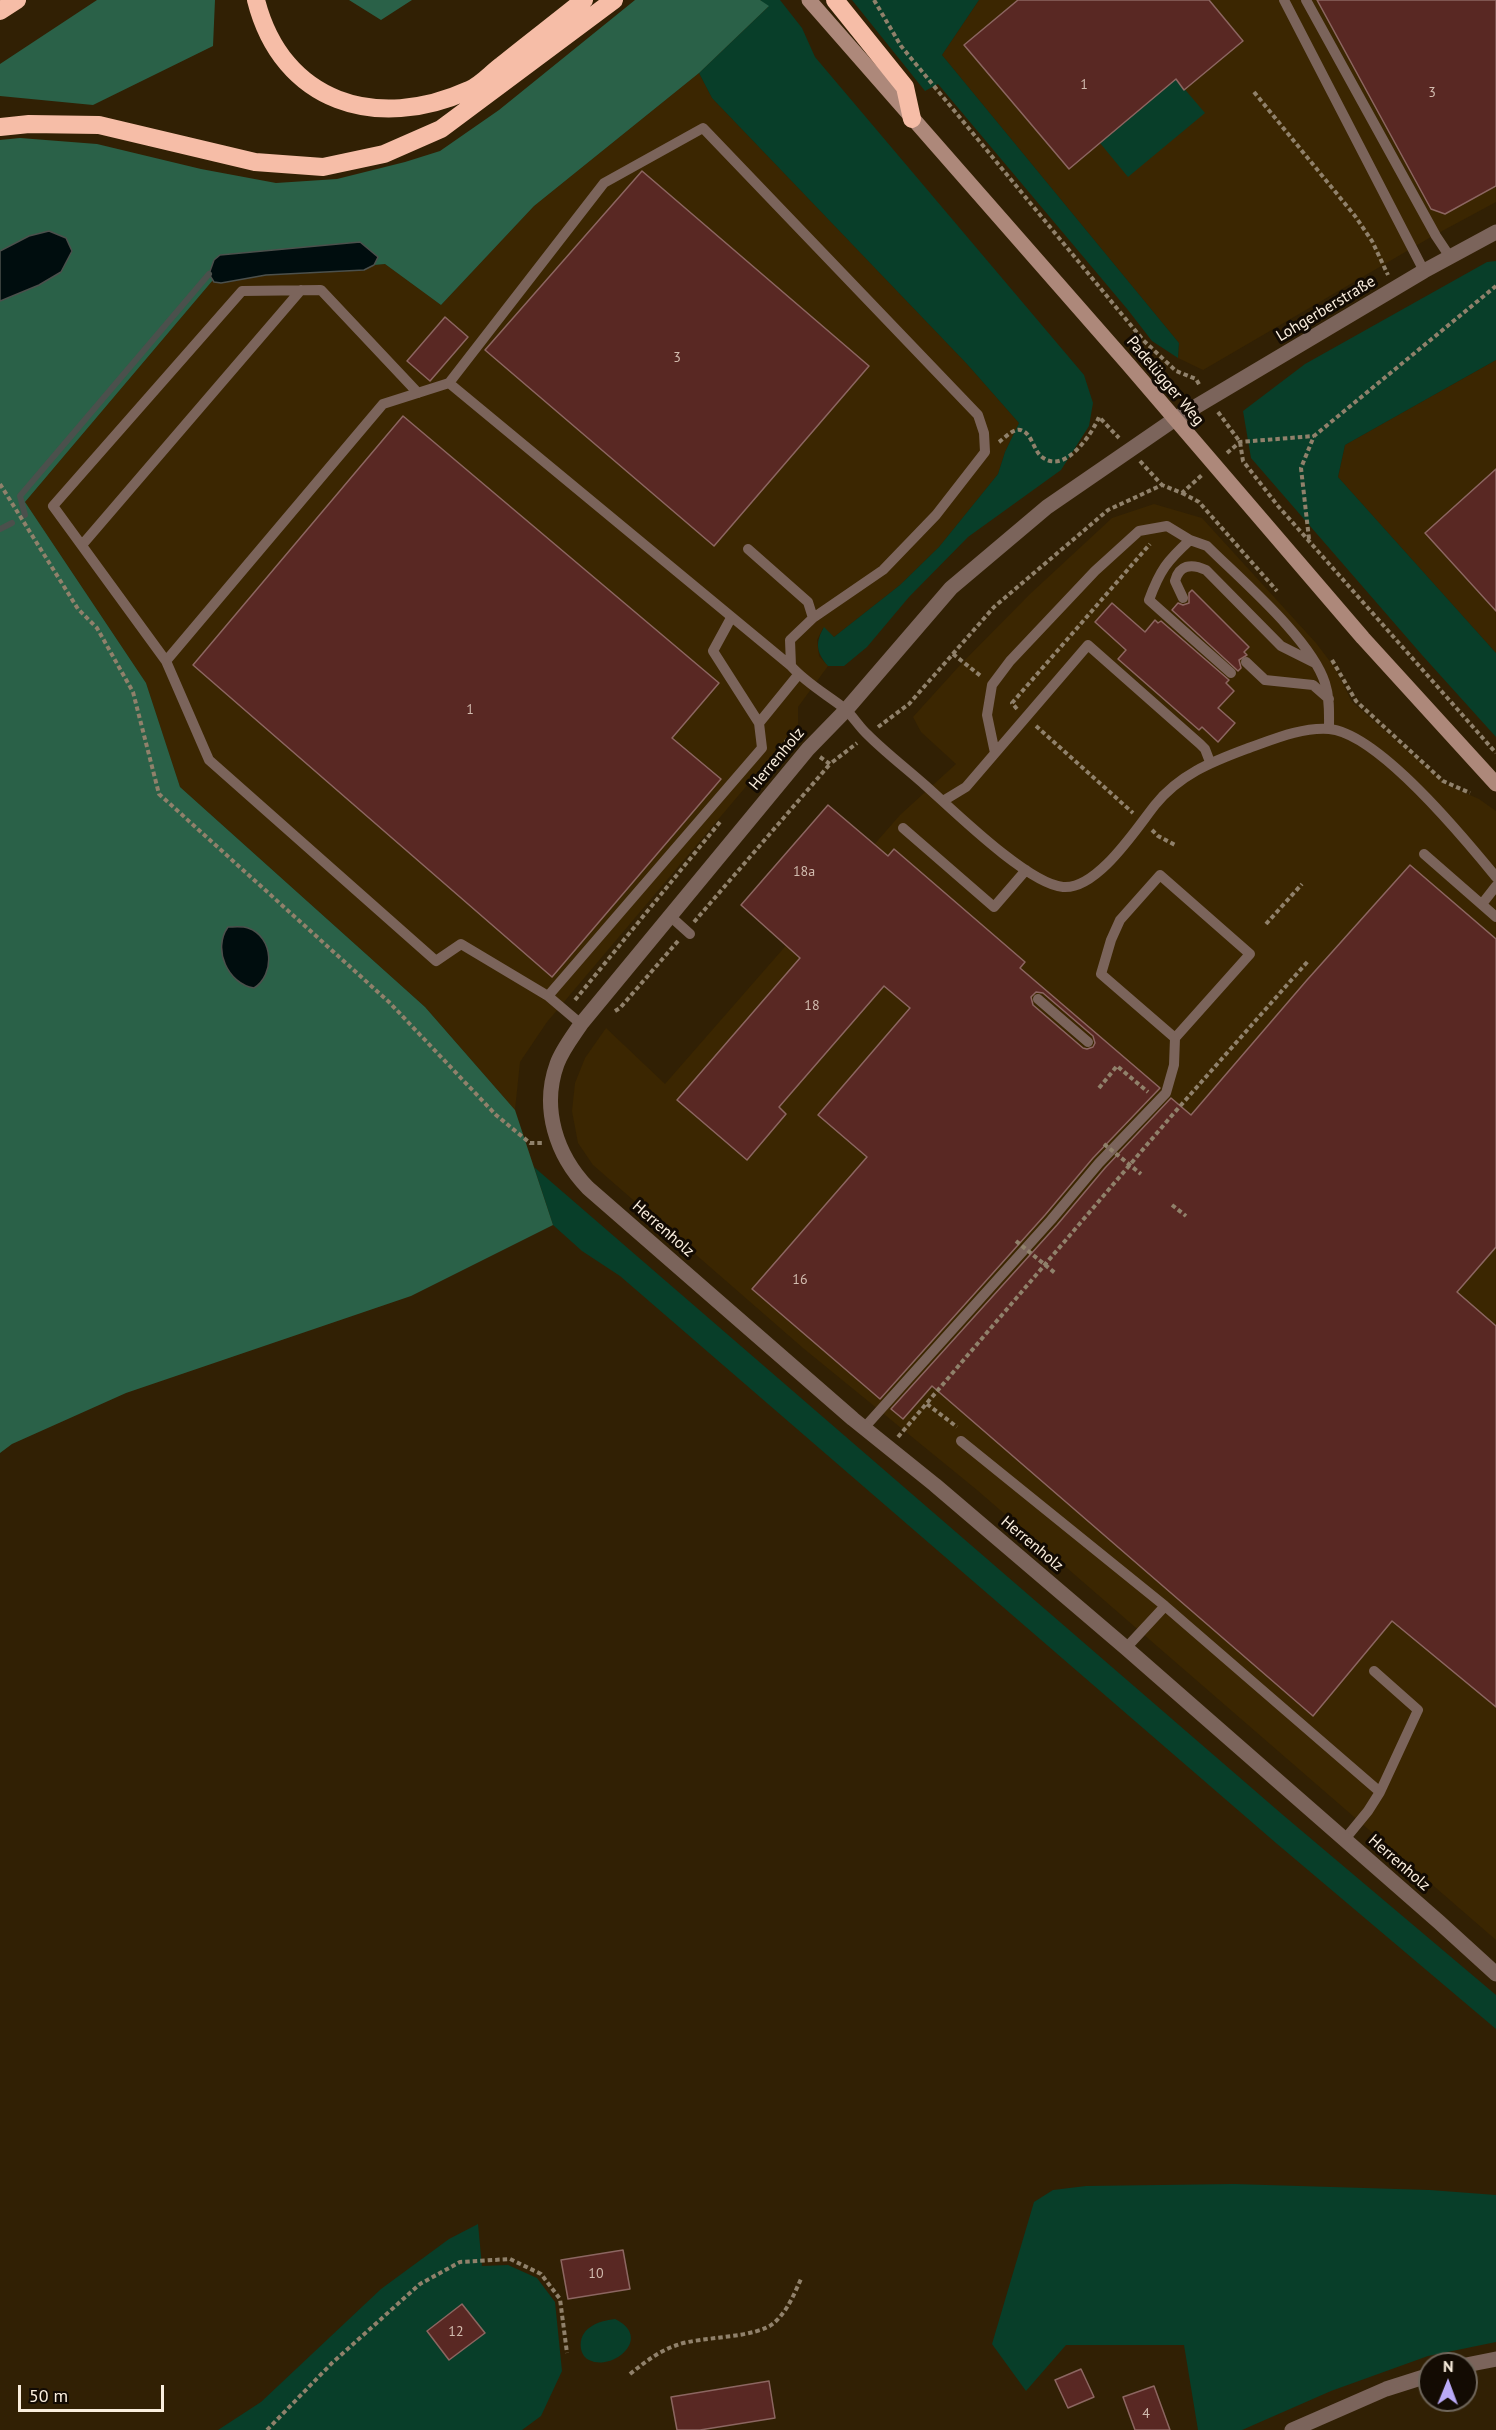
<!DOCTYPE html>
<meta charset="utf-8">
<style>
body{margin:0}
#map{position:relative;width:1496px;height:2430px;overflow:hidden;background:#312004;font-family:"PT Sans",sans-serif}
canvas{display:block}
.north{position:absolute;left:1418px;top:2352px;width:60px;height:60px;box-sizing:border-box;background:#130b03;border:2px solid #6f665b;border-radius:50%;rotate:1deg;font-size:16px;font-weight:700;line-height:24px;text-align:center;color:#faeede}
.north::after{content:'';display:block;margin:auto;width:21px;height:27px;background:#baaaf7;clip-path:polygon(50% 0,100% 100%,50% 72%,0 100%)}
.scale{position:absolute;left:18px;top:2385px;width:146px;height:27px;box-sizing:border-box;border:3px solid #faeede;border-top:0;padding-left:8px;font-size:18px;line-height:21px;white-space:nowrap;color:#faeede;-webkit-text-stroke:4px #130b03;paint-order:stroke}
</style>
<div id="map">
<canvas width="1496" height="2430"></canvas>
<div class="north">N</div>
<div class="scale">50 m</div>
</div>
<script>
const g = document.querySelector('canvas').getContext('2d');
g.lineJoin = 'round';
function fillPath(path, color) { g.fillStyle = color; g.fill(path, 'evenodd'); }
function stroke(path, color, width, dash) { g.strokeStyle = color; g.lineWidth = width; g.lineCap = dash ? 'butt' : 'round'; g.setLineDash(dash || []); g.stroke(path); }
function drawText(font, color, halo, rows, align = 'center') {
  g.font = font + ' "PT Sans",sans-serif'; g.lineWidth = 6; g.setLineDash([]); g.textBaseline = 'middle'; g.strokeStyle = halo; g.fillStyle = color; for (const [text, x, y, turn = 0] of rows) {
    g.save(); g.translate(x, y); g.rotate((+turn || 0) * Math.PI / 180); g.textAlign = isNaN(turn) ? turn : align; if (halo) g.strokeText(text, 0, 0); g.fillText(text, 0, 0); g.restore();
  }
}
fillPath(new Path2D(`
 M979,0H1496V202L1431,237L1203,370L1178,358L1179,343L942,55Z
 M699,73L712,98L967,364L1019,423L1005,452L998,474L939,547L900,585L834,637L823,628L817,640L819,656L828,666L798,707V725L547,1022L520,1062L515,1110L425,1007L180,787L146,683L25,502L213,280L385,264L441,305L534,206Z
 M1496,360V653L1338,477L1345,445Z
 M1154,504L1202,518L1316,643L1335,668L1352,702L1447,785L1479,799L1496,811V1940L977,1490L803,1348L593,1165L578,1143L572,1111L575,1083L585,1058L606,1028L665,1084L900,815L956,764L921,732L913,717L961,664L1030,594L1112,518Z`), '#3b2601');
fillPath(new Path2D(`
 M760,0H780L802,28L815,57L1084,375L1093,403L1089,426L1061,470L968,537L909,597L867,647L844,666H828C816,652 815,643 824,627L834,637L900,585L939,547L998,474L1005,452L1019,423L967,364L712,98L699,73L768,7Z
 M852,0H979L942,55L1179,343L1178,358L1152,341L1128,310L938,84L925,91Z
 M1176,79L1205,113L1128,177L1100,143Z
 M1496,261V360L1345,445L1338,477L1496,653V737L1422,655L1251,458L1243,411L1305,364L1487,262Z
 M534,1167L1283,1815L1496,1995V2029L1276,1843L620,1276L582,1251L553,1225Z
 M1234,2184L1430,2190L1496,2195V2342L1428,2356L1331,2391L1242,2430H1198L1184,2345H1066L1026,2391L992,2344L1034,2202L1053,2190L1086,2186Z
 M478,2224L482,2266L508,2265L537,2278L555,2302L562,2371L541,2416L522,2430H218L261,2402L381,2289L449,2239Z
 M615,2319C654,2338 612,2372 589,2360C585,2358 582,2354 581,2349C578,2328 598,2321 615,2319Z`), '#083e29');
fillPath(new Path2D(`
 M97,0H215L213,46L93,105L0,96V64Z
 M349,0H412L381,20Z
 M635,0H760L769,6L699,73L534,206L441,305L385,264L213,280L25,502L146,683L180,787L425,1007L515,1110L553,1225L411,1296L126,1393L12,1444L0,1453V140L20,138L97,144L201,169L276,183L337,179L405,162L440,151L499,110Z`), '#2a6148');
const water = new Path2D(`
 M49,231L66,238L72,251L61,272L39,285L0,301V251L29,236Z
 M360,242L378,257L374,265L364,270L266,275L221,283L214,282L209,274L214,260L220,255Z
 M228,927C234,927 243,926 248,928C274,937 275,975 254,988C228,984 212,949 228,927Z`);
fillPath(water, '#000d0e');
stroke(water, '#4b504c', 1.5);
stroke(new Path2D(`
 M25,515L20,496L209,274
 M0,529L12,523`), '#4b504c', 6);
const building = new Path2D(`
 M1018,0H1209L1243,41L1184,90L1176,79L1069,169L964,45Z
 M1317,0H1496V186L1445,214L1431,209Z
 M642,171L869,366L714,546L485,350Z
 M445,317L468,337L430,381L407,361Z
 M403,416L719,683L672,738L721,779L552,977L193,665Z
 M1496,469V611L1425,533Z
 M1192,590L1249,647L1244,652L1247,655L1239,660L1241,668L1238,671L1172,610L1178,603L1183,605L1189,603V593Z
 M1112,603L1145,632L1155,620L1158,623L1161,621L1229,680L1226,683L1234,691L1218,708L1235,723L1218,742L1202,727L1199,730L1118,659L1126,650L1095,622Z
 M828,805L888,856L894,849L1025,962L1020,968L1160,1088L1093,1158L1045,1215L880,1399L752,1289L867,1157L818,1115L910,1008L884,986L779,1107L786,1114L747,1160L677,1100L800,958L741,905ZM1036,992L1043,993L1093,1036L1095,1043L1093,1047L1087,1049L1083,1048L1033,1005L1031,997Z
 M1410,865L1496,939V1247L1457,1292L1496,1326V1707L1392,1621L1313,1716L932,1386L903,1419L891,1409L1057,1225L1105,1168L1171,1098L1191,1115L1307,980Z
 M623,2250L630,2289L568,2299L561,2260Z
 M462,2304L485,2333L449,2360L427,2331Z
 M1081,2369L1094,2397L1068,2408L1055,2380Z
 M769,2381L775,2418L700,2430H677L671,2397Z
 M1154,2386L1170,2430H1135L1123,2397Z`);
fillPath(building, '#592823');
stroke(building, '#8c6661', 1.5);
stroke(new Path2D(`
 M874,0L901,46L1143,340L1176,371L1196,379L1200,386
 M1254,92L1355,216L1372,241L1388,275
 M1218,412L1240,442L1243,461L1278,506L1496,753
 M999,442C1006,437 1015,426 1023,431C1032,435 1034,451 1042,457C1065,475 1092,434 1099,417L1119,438
 M1227,453L1240,442L1314,436
 M1140,461L1162,485
 M0,484L78,609L97,628L133,692L159,794L389,1002L496,1115L530,1143H543
 M1182,493L1199,502L1277,591
 M1309,539L1301,468L1314,436L1496,286
 M953,654L982,677
 M1332,660L1356,701L1443,781L1470,793
 M1017,709L1012,703L1150,544
 M1036,726L1133,813
 M878,727L909,704L994,607L1108,510L1162,485L1182,493L1203,474
 M776,754L791,735L797,740
 M820,757L830,764L857,743
 M1152,830L1158,836L1177,846
 M694,922L830,764
 M1266,924L1302,884
 M575,1000L720,822
 M615,1011L620,1008L678,941
 M1099,1088L1117,1066L1148,1092
 M1172,1205L1186,1216
 M927,1404L957,1427
 M898,1437L1174,1113L1309,960
 M630,2374C645,2362 659,2351 677,2345C701,2336 757,2339 775,2322C788,2310 794,2294 801,2279
 M267,2430L332,2363L420,2284L460,2262L510,2259L541,2274L560,2299L567,2353`), '#90816b', 4, [4.5, 3]);
stroke(new Path2D(`
 M1284,0L1424,271
 M1306,0L1436,236L1450,257
 M449,383L383,404L166,661L209,760L436,961L461,944L548,996
 M82,545L301,290
 M748,549L808,602L813,618
 M1183,598L1175,581C1179,565 1191,563 1206,570L1281,646L1315,663
 M166,661L53,506L242,291L321,290L418,393
 M1246,662L1265,680L1313,685L1329,699
 M791,666L449,383L604,183L703,128L978,415L984,433L985,452L936,515L883,570L813,618L790,640L791,666C806,683 826,694 844,708C853,716 859,727 868,735C886,753 907,769 926,786C954,811 1028,884 1063,887C1097,890 1136,829 1155,805C1179,775 1211,762 1246,749C1272,740 1301,727 1329,729C1378,733 1465,839 1496,877
 M1231,673L1149,600C1160,570 1167,561 1190,540L1207,546C1241,580 1311,639 1325,683C1330,698 1329,714 1329,729
 M759,723L798,675
 M995,753L987,715L992,685L1010,661L1095,571L1139,531L1167,526L1190,540
 M943,801L966,787L1088,645L1200,744L1205,749L1210,762
 M903,828L994,907L1026,870
 M1424,854L1496,917
 M1482,904L1496,886
 M670,916L690,934
 M1038,999L1088,1042
 M581,1024L548,996L762,748L759,723L713,651L731,618
 M864,1428L1051,1220L1099,1163L1166,1093L1174,1065L1175,1038L1250,954L1160,875L1120,920L1111,940L1101,974L1175,1038
 M961,1441L1165,1606L1380,1792
 M1126,1648L1165,1606
 M1345,1839L1368,1811L1380,1792L1418,1710L1374,1671`), '#7b645b', 10);
stroke(new Path2D(`
 M1496,232L1424,271L1175,419L1047,507L951,588L846,710L808,749L581,1024C573,1036 562,1050 557,1064C541,1108 556,1155 588,1188L853,1419L935,1485L1126,1648L1439,1922L1496,1974
 M1466,2365L1496,2359
 M1292,2430L1386,2389L1430,2375`), '#7b645b', 15);
stroke(new Path2D(`
 M809,0L1128,364L1363,638L1496,784`), '#ad887a', 15);
stroke(new Path2D(`
 M256,0C282,103 377,132 469,90C481,85 491,73 502,65C529,43 557,22 584,0
 M835,0L905,87L912,119
 M0,11L17,0
 M0,127L29,124L99,125L255,162L323,167L384,154L441,129L614,0`), '#f6bda7', 18);
stroke(new Path2D(`
 M1104,1144L1141,1174
 M1016,1241L1055,1273`), '#90816b', 4, [4.5, 3]);
drawText('14px', '#d2bcaf', null, [
 ["1",1084,85],
 ["3",1432,93],
 ["3",677,358],
 ["1",470,710],
 ["18a",804,872],
 ["18",812,1006],
 ["16",800,1280],
 ["10",596,2274],
 ["12",456,2332],
 ["4",1146,2414]
]);
drawText('16px', '#faeede', '#130b03', [
 ["Lohgerberstraße",1326,309,-31],
 ["Padelügger Weg",1165,381,50],
 ["Herrenholz",777,759,-50],
 ["Herrenholz",663,1229,41],
 ["Herrenholz",1032,1544,40],
 ["Herrenholz",1399,1863,41]
]);
</script>
